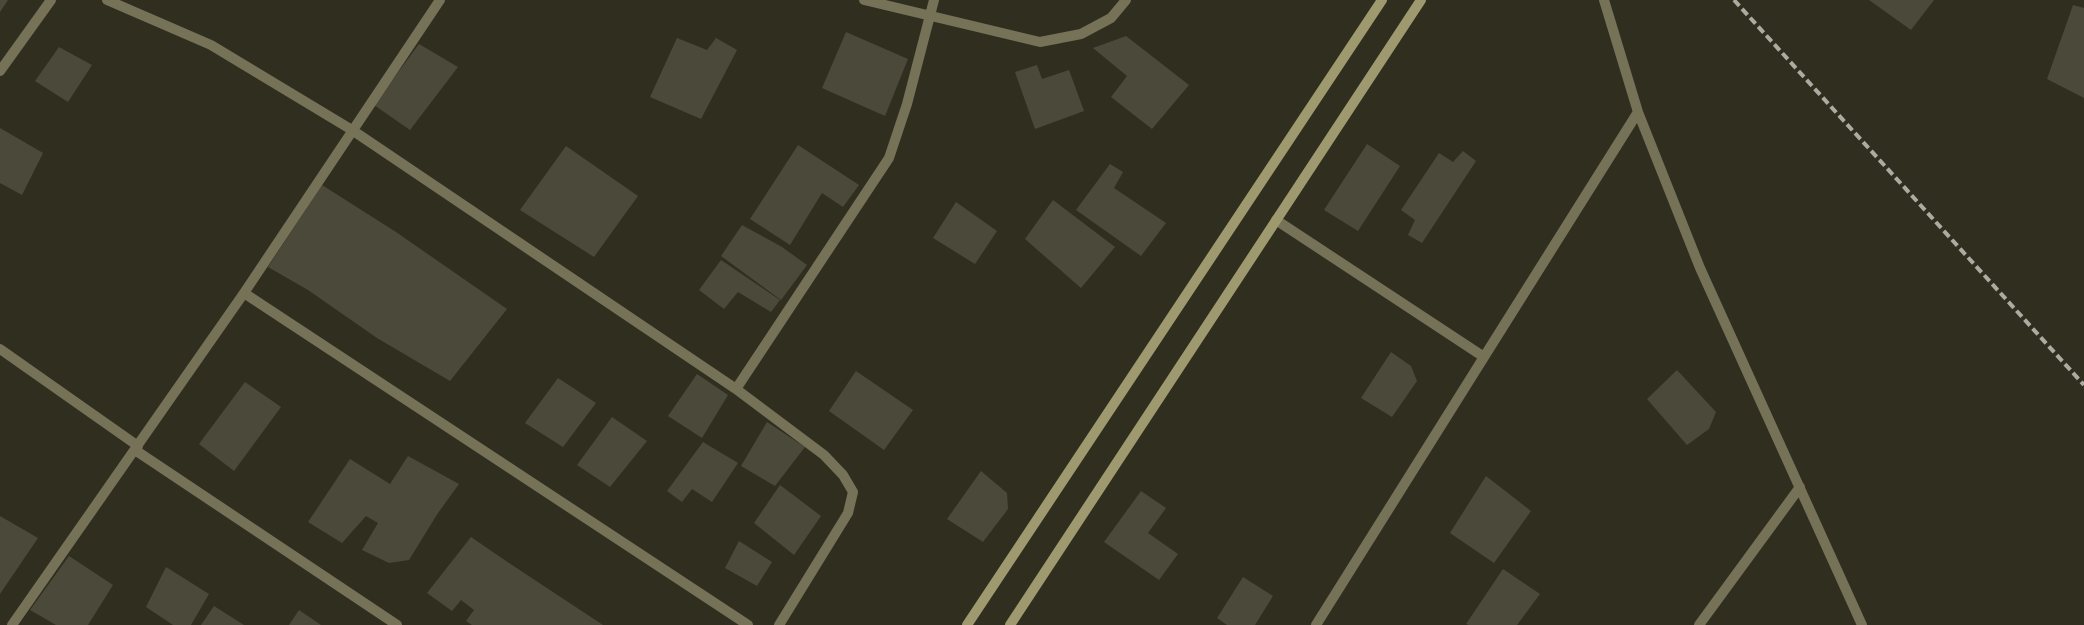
<!DOCTYPE html>
<style>
body{margin:0}
canvas{display:block;background:#302e1f}
</style>
<canvas width="2084" height="625"></canvas>
<script>
const g = document.querySelector('canvas').getContext('2d');
g.lineJoin = 'round';
function fillPath(path, color) { g.fillStyle = color; g.fill(path, 'evenodd'); }
function stroke(path, color, width, dash) { g.strokeStyle = color; g.lineWidth = width; g.lineCap = dash ? 'butt' : 'round'; g.setLineDash(dash || []); g.stroke(path); }
fillPath(new Path2D(`
 M0,0H8L0,12Z
 M1869,0H1934L1911,30Z
 M2073,5L2084,8V98L2047,79Z
 M846,32L908,59L885,116L822,88Z
 M1126,36L1189,85L1152,129L1111,97L1127,76L1093,48Z
 M677,38L707,50L716,38L737,50L701,119L650,97Z
 M419,44L458,67L410,130L374,105Z
 M59,47L92,65L68,102L35,81Z
 M1037,65L1042,79L1069,70L1084,111L1035,129L1015,72Z
 M0,128L43,153L22,195L0,183Z
 M1367,144L1400,166L1358,231L1324,210Z
 M798,145L859,185L843,207L822,193L790,245L750,219Z
 M566,146L638,196L594,257L520,210Z
 M1463,151L1476,161L1422,243L1408,235L1415,220L1401,210L1439,153L1453,162Z
 M1110,164L1123,172L1114,188L1166,223L1141,256L1076,210Z
 M322,185L396,232L507,309L450,381L377,338L308,290L268,267Z
 M1053,200L1115,247L1081,288L1025,239Z
 M956,202L997,231L975,264L933,238Z
 M742,225L782,247L807,265L781,300L721,256Z
 M721,260L780,300L771,312L738,292L724,309L699,290Z
 M1391,352L1411,366L1417,381L1392,417L1361,398Z
 M1677,370L1716,412L1709,429L1687,445L1647,399Z
 M856,371L913,410L884,450L829,411Z
 M697,374L728,395L702,438L668,416Z
 M558,378L596,403L563,447L525,423Z
 M245,382L281,407L234,471L199,444Z
 M612,417L647,441L610,487L577,465Z
 M767,422L805,447L775,486L741,466Z
 M703,442L738,463L712,502L692,489L682,502L667,491Z
 M408,456L459,484L438,513L409,560L389,563L362,550L378,523L366,516L342,543L308,522L350,459L390,484Z
 M981,471L1007,493L1008,509L983,542L947,519Z
 M1486,476L1531,511L1494,563L1450,533Z
 M780,485L821,516L794,555L754,523Z
 M1141,491L1166,508L1148,533L1178,554L1159,580L1104,542Z
 M0,516L38,538L0,594Z
 M471,537L509,563L603,625H472L466,621L474,610L461,600L452,611L427,593Z
 M739,541L772,562L757,586L725,568Z
 M69,556L113,585L88,625H56L30,610Z
 M166,567L209,594L191,625H173L146,607Z
 M1503,569L1540,594L1517,625H1469L1466,624Z
 M1243,577L1273,596L1255,625H1227L1217,618Z
 M214,606L244,625H201Z
 M299,610L321,625H289Z`), '#4b4939');
stroke(new Path2D(`
 M107,0L211,45L352,130L736,389L824,455L843,475L853,492L848,513L779,625
 M864,0L1040,42L1081,34L1111,18L1126,0
 M1604,0L1638,112L1700,268L1862,625
 M0,71L51,0
 M1276,220L1484,357L1316,625
 M244,293L748,625
 M0,349L138,446
 M1484,357L1638,112
 M736,389L889,158L907,104L934,0
 M135,450L397,625
 M12,625L244,293L440,0
 M1699,625L1800,487`), '#767258', 10);
stroke(new Path2D(`
 M967,625L1382,0
 M1010,625L1421,0`), '#9e996f', 10);
stroke(new Path2D(`
 M1734,0L2084,385`), '#adaba1', 4, [8, 4]);
</script>
